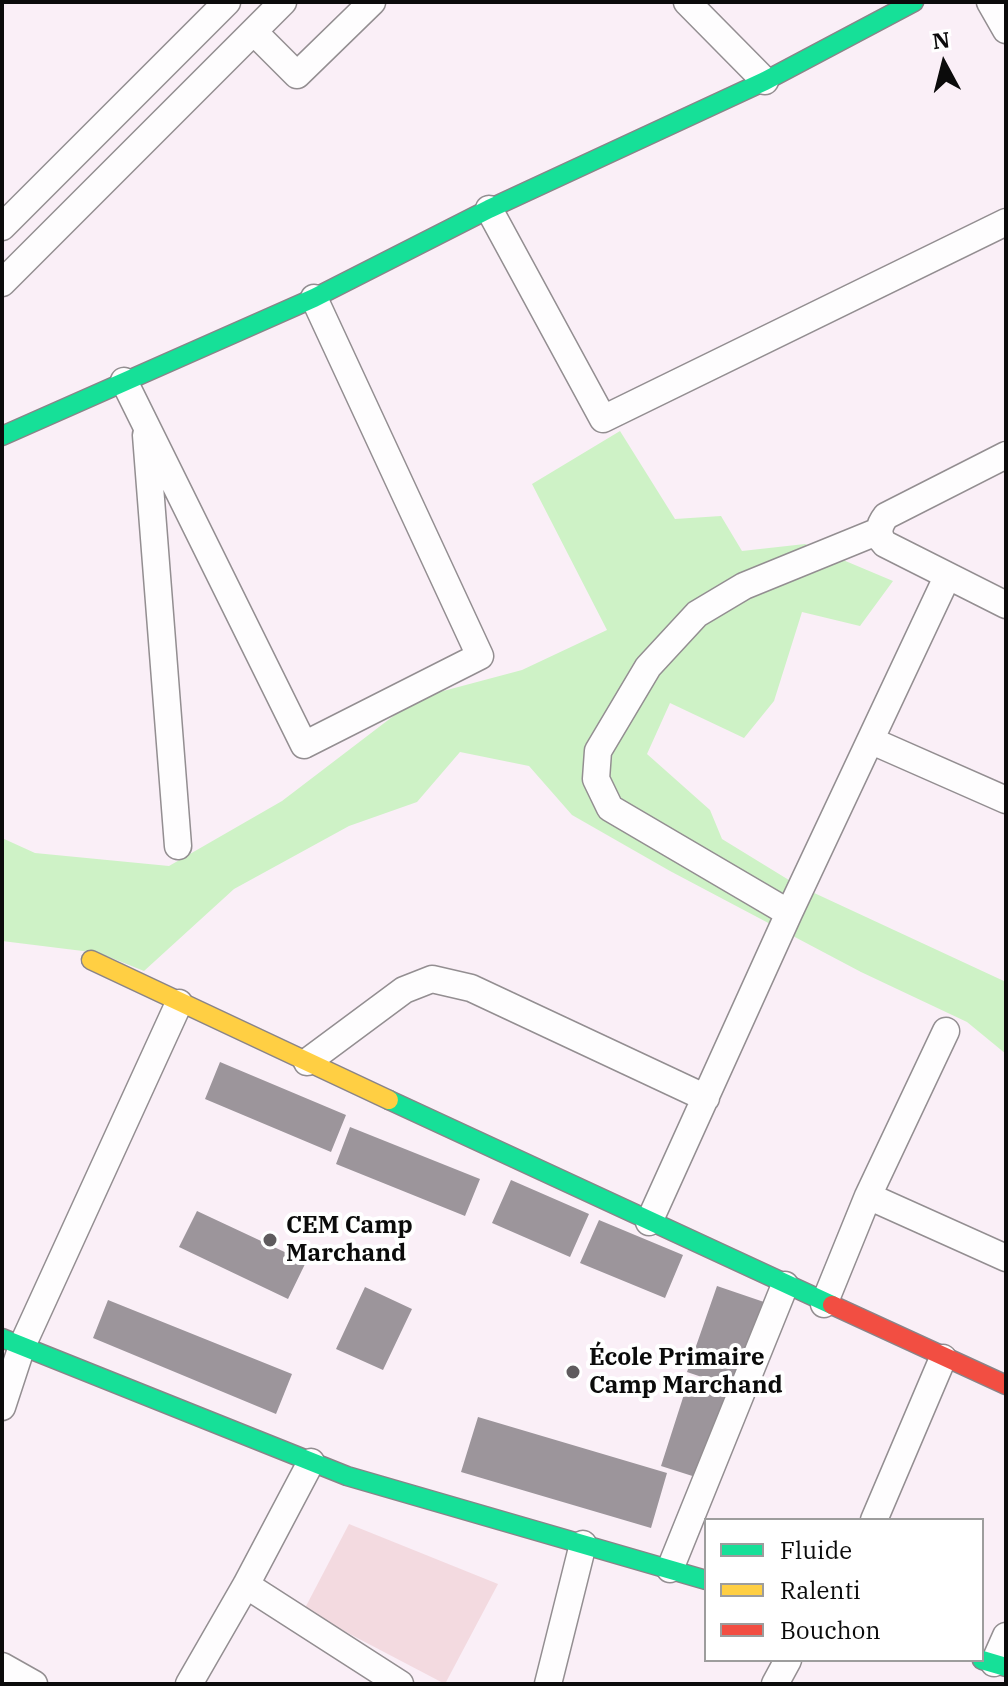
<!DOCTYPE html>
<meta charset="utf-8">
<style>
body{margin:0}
#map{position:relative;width:1008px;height:1686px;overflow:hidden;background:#faeff7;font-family:"IBM Plex Serif",serif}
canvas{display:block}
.frame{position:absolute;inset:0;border:4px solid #0b0b0b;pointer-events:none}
.legend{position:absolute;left:704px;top:1518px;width:280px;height:144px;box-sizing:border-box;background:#fff;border:2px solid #9d9d9d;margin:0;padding:10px 14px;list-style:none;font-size:24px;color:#0b0b0b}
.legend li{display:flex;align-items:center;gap:16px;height:40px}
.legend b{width:40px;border:2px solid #9d9d9d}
.north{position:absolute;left:904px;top:24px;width:80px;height:80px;-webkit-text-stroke:6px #fff;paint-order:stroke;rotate:353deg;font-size:22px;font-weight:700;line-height:32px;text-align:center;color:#0b0b0b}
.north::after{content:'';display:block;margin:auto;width:28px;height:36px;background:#0b0b0b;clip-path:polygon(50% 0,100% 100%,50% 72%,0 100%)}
</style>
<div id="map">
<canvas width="1008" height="1686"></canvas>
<div class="frame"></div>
<ul class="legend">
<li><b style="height:10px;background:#16e098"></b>Fluide</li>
<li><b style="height:10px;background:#ffcf43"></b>Ralenti</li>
<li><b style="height:10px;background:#f24e42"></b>Bouchon</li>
</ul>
<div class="north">N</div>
</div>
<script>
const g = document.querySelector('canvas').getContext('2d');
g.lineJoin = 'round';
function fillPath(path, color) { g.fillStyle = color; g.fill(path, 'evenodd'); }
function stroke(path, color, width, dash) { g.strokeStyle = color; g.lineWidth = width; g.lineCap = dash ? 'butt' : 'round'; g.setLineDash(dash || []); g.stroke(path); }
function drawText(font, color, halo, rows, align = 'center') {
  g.font = font + ' "IBM Plex Serif",serif'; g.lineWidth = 8; g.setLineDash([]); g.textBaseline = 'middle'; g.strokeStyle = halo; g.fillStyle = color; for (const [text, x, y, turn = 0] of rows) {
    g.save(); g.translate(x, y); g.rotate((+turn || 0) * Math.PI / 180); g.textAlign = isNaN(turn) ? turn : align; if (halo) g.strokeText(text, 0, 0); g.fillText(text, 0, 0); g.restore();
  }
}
fillPath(new Path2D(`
 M349,1524L498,1584L445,1684L304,1610Z`), '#f3dae0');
fillPath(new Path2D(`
 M620,431L675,519L721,516L742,551L805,544L893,581L860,626L802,612L774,701L744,738L670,703L647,754L710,810L722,839L797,885L1006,982V1054L967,1022L861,972L670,871L572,815L529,766L460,752L417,802L349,826L234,889L144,971L99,953L2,941V838L35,853L169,866L282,801L417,698L522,670L607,630L532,484Z`), '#cef2c6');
fillPath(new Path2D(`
 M220,1062L346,1115L331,1152L205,1099Z
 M350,1127L480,1179L465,1216L336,1164Z
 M511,1180L589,1214L570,1257L492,1223Z
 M197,1211L306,1262L288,1299L179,1247Z
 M599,1220L683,1255L665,1298L580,1263Z
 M717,1286L764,1302L734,1388L687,1372Z
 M365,1287L412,1309L383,1370L336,1349Z
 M108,1300L292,1374L276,1414L93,1338Z
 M688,1382L733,1396L705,1480L661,1466Z
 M478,1417L667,1473L651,1528L461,1472Z`), '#9c959b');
const street = new Path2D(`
 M687,2L765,81
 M990,2L1006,30
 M254,32L297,75L372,2
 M489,209L603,419L1006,222
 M2,227L227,2
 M2,283L283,2
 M124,381L304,745L480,656L314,298
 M146,435L178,846
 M1006,455L886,516C879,525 876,535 885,544L1006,605
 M872,741L1006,800
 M789,913L610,808L596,779L598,751L648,667L697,614L744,586L879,531
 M307,1062L404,990L432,979L471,988L706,1098
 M868,1196L1006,1258
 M649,1222L789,913L947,577
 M824,1304L868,1196L946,1031
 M2,1407L22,1346L179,1003
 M874,1520L943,1358
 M670,1569L785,1285
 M246,1585L400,1684
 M994,1663L1006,1636
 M2,1666L34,1684
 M189,1684L246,1585L311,1462
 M548,1684L583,1544
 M775,1684L788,1660`);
const fast = new Path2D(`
 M2,436L314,298L489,209L765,81L914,2
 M389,1100L832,1305
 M2,1338L347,1476L706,1580
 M982,1660L1006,1667`);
const slow = new Path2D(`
 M91,960L389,1100`);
const jam = new Path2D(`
 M832,1305L1006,1385`);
stroke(street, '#938e91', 29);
stroke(fast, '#898488', 21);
stroke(slow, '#898488', 21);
stroke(jam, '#898488', 21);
stroke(street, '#fefdfe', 26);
stroke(fast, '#16e098', 18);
stroke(slow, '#ffcf43', 18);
stroke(jam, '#f24e42', 18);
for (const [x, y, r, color] of [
 [270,1240,8,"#5f5b5e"],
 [573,1372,8,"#5f5b5e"]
]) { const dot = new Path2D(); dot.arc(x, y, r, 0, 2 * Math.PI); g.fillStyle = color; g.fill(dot); stroke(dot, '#fff', 3); }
drawText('bold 24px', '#0b0b0b', '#fff', [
 ["CEM Camp",286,1226],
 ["Marchand",286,1254],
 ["École Primaire",589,1358],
 ["Camp Marchand",589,1386]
], 'left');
</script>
